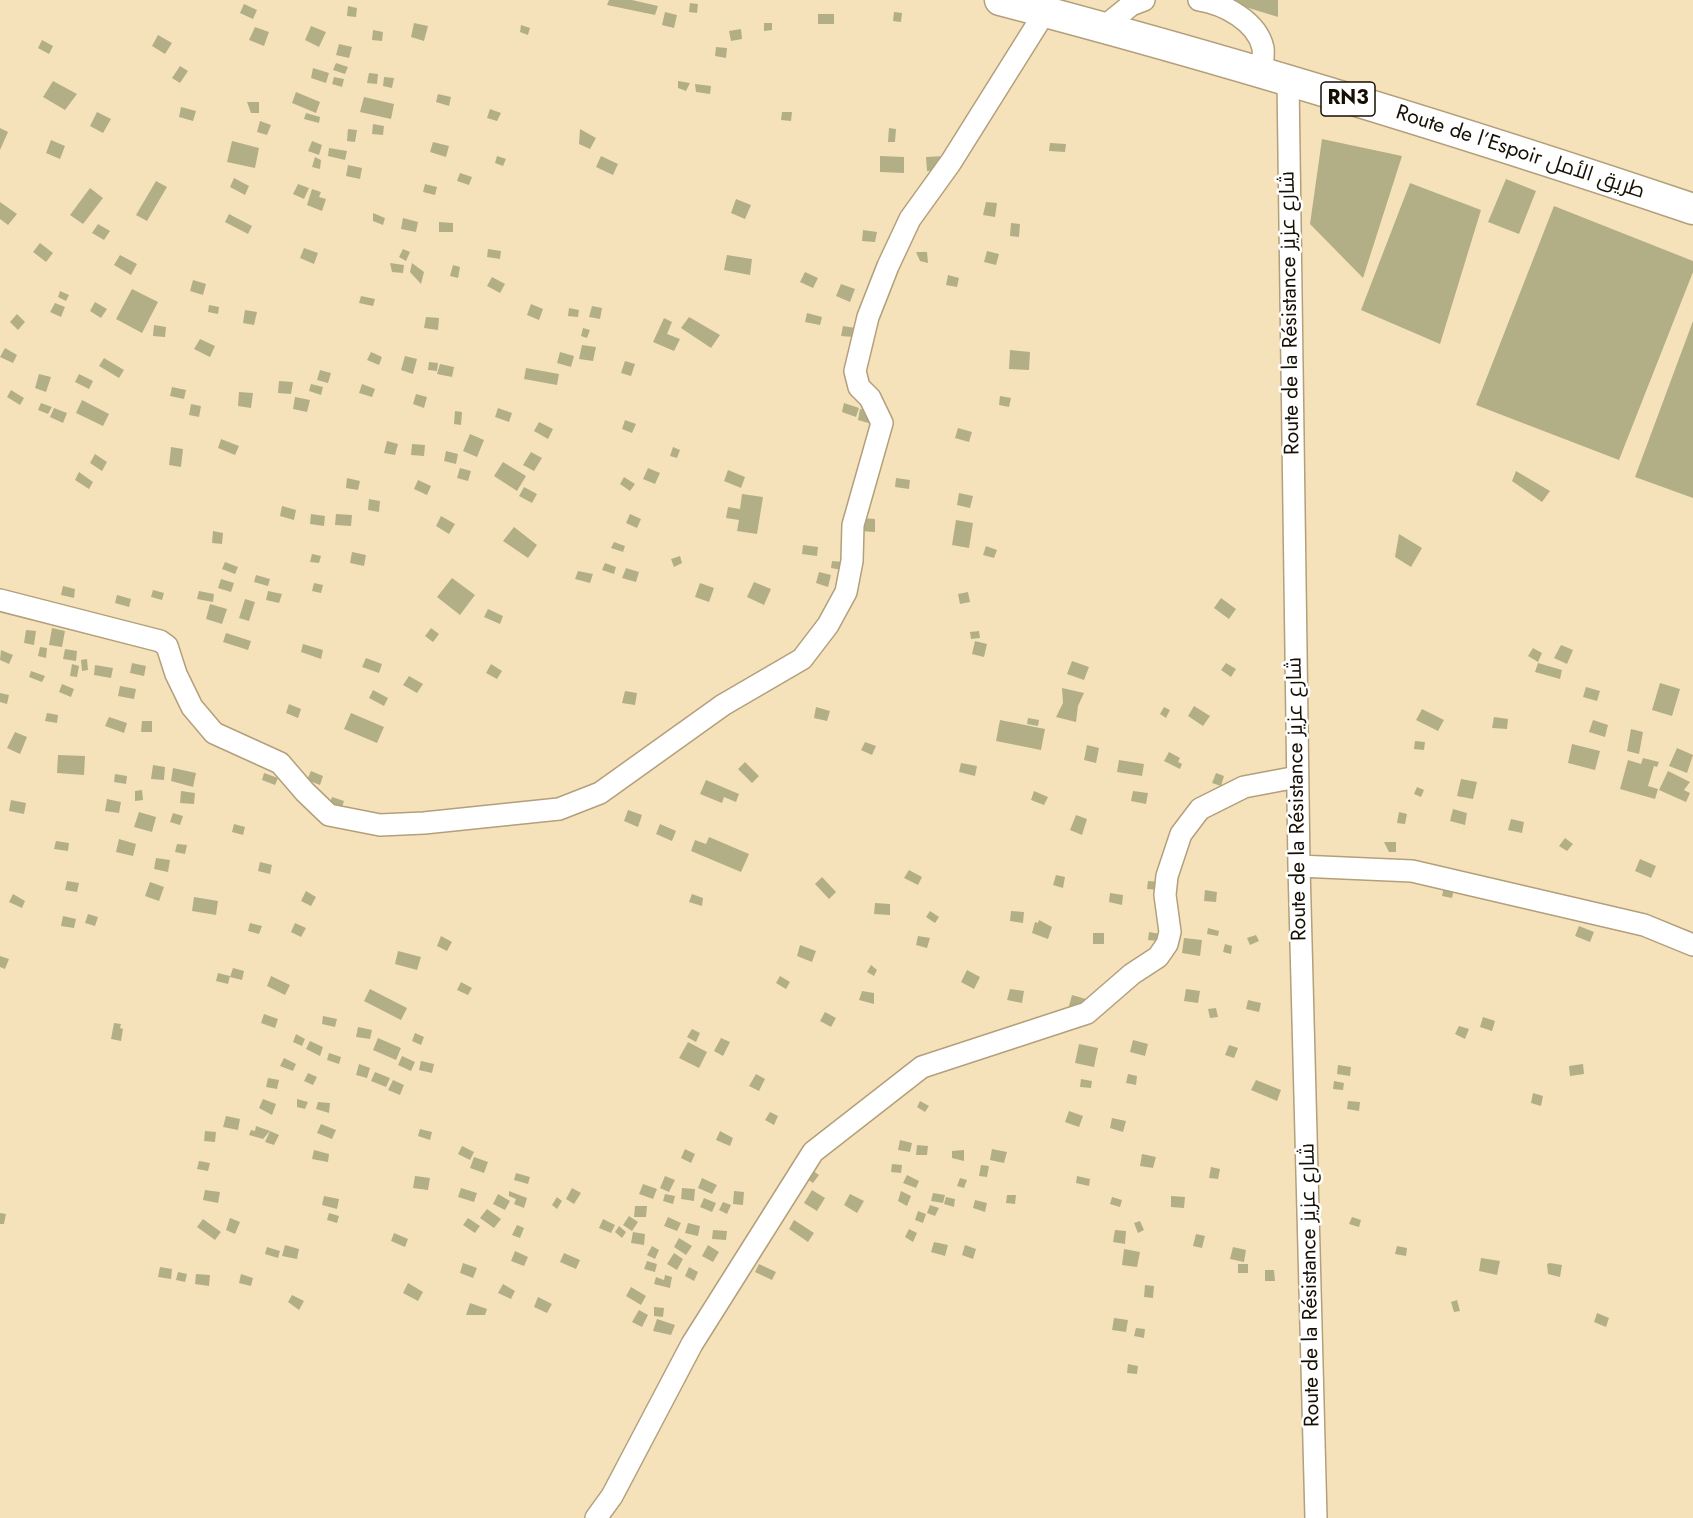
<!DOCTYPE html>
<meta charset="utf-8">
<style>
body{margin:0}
canvas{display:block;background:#f5e2bb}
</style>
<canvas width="1693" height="1518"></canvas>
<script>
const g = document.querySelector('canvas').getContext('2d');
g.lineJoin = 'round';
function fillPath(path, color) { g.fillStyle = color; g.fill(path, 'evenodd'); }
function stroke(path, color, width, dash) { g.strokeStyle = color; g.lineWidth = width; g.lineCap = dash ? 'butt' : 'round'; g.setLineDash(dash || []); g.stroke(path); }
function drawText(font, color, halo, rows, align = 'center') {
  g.font = font + ' Jost,Cairo,sans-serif'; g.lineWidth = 5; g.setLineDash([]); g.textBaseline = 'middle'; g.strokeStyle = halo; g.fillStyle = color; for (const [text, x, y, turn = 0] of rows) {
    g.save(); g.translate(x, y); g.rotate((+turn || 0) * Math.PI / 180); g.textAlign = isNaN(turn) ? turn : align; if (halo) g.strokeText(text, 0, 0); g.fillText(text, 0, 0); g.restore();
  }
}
fillPath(new Path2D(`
 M609,0H632L658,6L655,15L607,5Z
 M1226,0H1278V17L1226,1Z
 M690,3L698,4L697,13L689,12Z
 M244,4L257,10L253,19L240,13Z
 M348,6L357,8L356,17L347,16Z
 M665,12L677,15L674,28L662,25Z
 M894,12L902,13L901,22L893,21Z
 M818,14H834V24H818Z
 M414,23L428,26L424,41L411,37Z
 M764,23H772V30L764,31Z
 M521,25L530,28L528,35L520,32Z
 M311,26L326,32L319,47L305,40Z
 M255,27L269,32L264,46L249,40Z
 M741,29L742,39L731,41L729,31Z
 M373,30L383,32L382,41L372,40Z
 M158,35L172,43L165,54L152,46Z
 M42,40L53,46L49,54L38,48Z
 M339,44L352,47L349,58L336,55Z
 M716,47L727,48L726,58L715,56Z
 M336,63L348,67L345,74L333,70Z
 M180,66L188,71L180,83L172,78Z
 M313,68L329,73L326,83L311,78Z
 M369,73L378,74L377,84L367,83Z
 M334,77L344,79L342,87L332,84Z
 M384,77L394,78L392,88L383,86Z
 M53,81L77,94L65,110L43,97Z
 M678,81L690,83L686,91L678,88Z
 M695,84L711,86L710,94L696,92Z
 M296,92L320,102L316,113L292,103Z
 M438,94L451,97L449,106L436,102Z
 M364,97L394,104L391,119L360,112Z
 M247,102H259V113H251Z
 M181,107L196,111L193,121L179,117Z
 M490,109L501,113L497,121L487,118Z
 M97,112L111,119L103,133L90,126Z
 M782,112H792L791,121L781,120Z
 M306,113L320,117L319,123L304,119Z
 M260,121L271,125L267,135L257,132Z
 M373,124L384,126L383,135L372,134Z
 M0,128L8,132L0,150Z
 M889,128L896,129L895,142H888Z
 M348,129L357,130L355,142L347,141Z
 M580,129L596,138L590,149L579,144Z
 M1322,139L1402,156L1363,278L1310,224Z
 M51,140L65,146L60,159L46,153Z
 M232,141L259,148L255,168L227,162Z
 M312,141L322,145L319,155L308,151Z
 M433,142L449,146L446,157L430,152Z
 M1050,143L1066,144L1065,152L1049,151Z
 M329,148L347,151L345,160L328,156Z
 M497,156L506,159L503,166L495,163Z
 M601,156L618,164L613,175L596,167Z
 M880,156L904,157V173L880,172Z
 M945,156L944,170L927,171L926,157Z
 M315,157L321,160L320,169L312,167Z
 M348,165L362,168L360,179L346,176Z
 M460,173L472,177L469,185L457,181Z
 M234,178L249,186L245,195L230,187Z
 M1506,179L1536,191L1519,234L1488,222Z
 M156,181L167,187L147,221L136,215Z
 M1410,183L1481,210L1440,344L1361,310Z
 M298,184L309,188L304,199L293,194Z
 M425,184L437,187L435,195L423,192Z
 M90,188L103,198L83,224L70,215Z
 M312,189L321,192L319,197L326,199L322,211L307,205Z
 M736,199L751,205L745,219L731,213Z
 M0,202L17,214L8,225L0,219Z
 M986,202L997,203L995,217L983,215Z
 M1554,206L1693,261V272L1619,460L1476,405Z
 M373,213L385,218L383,225L373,221Z
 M229,214L252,226L248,234L225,222Z
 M403,218L418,222L416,232L401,229Z
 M439,222L453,223V232H439Z
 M1011,223L1020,224L1019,237L1010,236Z
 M98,224L110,231L104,240L92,233Z
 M863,230L877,232L875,242L862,241Z
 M40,243L53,253L46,262L33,252Z
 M304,248L318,253L314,264L300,258Z
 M403,249L410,252L406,261L399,257Z
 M488,249L501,251L500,259L487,257Z
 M987,251L999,254L996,265L984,262Z
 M916,252H927L928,263L920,261Z
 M120,255L137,264L131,275L114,265Z
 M727,255L752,259L750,275L724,270Z
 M390,263L404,265L403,273L392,272Z
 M412,263L424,272L421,284L410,272Z
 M453,265L460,267L458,278L450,276Z
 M805,272L818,278L813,288L800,282Z
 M948,275L959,278L957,287L946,285Z
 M492,277L505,284L500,293L487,286Z
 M193,280L206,284L203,295L190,291Z
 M841,284L855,289L850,302L836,296Z
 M132,289L158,302L142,333L116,319Z
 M60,291L69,295L66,301L58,297Z
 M361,296L375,299L373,306L359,303Z
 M95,302L107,309L101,318L90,311Z
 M55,303L65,307L61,317L50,312Z
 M531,304L543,309L539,320L527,315Z
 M209,305L219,307L218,314L208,312Z
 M592,306L602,308L600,319L589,317Z
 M569,308L579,310L578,317L568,316Z
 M245,310L257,312L254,325L243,323Z
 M807,313L822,317L820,325L805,322Z
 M17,314L25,322L18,330L10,322Z
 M426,317L439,318L438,330L424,328Z
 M689,317L720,335L711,348L681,328Z
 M664,318L672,322L667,334L680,339L674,351L653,342Z
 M1693,321V498L1635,477Z
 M154,325L166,327L165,337L153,336Z
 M843,326L855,328L854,337L841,336Z
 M583,328L590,330L587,338L581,336Z
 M200,339L215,346L210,357L194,349Z
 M582,345L596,347L593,361L579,359Z
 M5,348L17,355L13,363L0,357Z
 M1010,350L1030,352L1029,370L1009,369Z
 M371,352L382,357L379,365L367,360Z
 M560,352L574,356L571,367L557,363Z
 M405,356L417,359L413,374L401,370Z
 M104,358L124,370L119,378L99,366Z
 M625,361L635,364L631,376L621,373Z
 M429,362L438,363L437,371L428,370Z
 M440,364L454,367L452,377L437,374Z
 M526,368L559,374L557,385L524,379Z
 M320,370L331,373L328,383L317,380Z
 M39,374L51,377L46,392L35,388Z
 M79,374L93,381L89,389L75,382Z
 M279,381L293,382L291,394L278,393Z
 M311,384L323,387L321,395L309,391Z
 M362,384L375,389L372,397L359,393Z
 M172,387L186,390L184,399L170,396Z
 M11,390L24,398L20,405L7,397Z
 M239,392L253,393L251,408L238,406Z
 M416,394L427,397L424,408L413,404Z
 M1000,396L1011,398L1009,407L999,405Z
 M295,397L310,400L307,412L293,409Z
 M82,400L109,414L103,426L76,413Z
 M41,403L52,407L48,414L38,410Z
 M844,403L859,408L856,417L842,412Z
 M191,404L201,406L199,417L189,415Z
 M54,408L67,413L63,423L50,417Z
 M498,408L512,413L509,422L495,417Z
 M860,409L875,412L872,424L858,420Z
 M455,411L462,412L461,425L454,424Z
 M625,420L636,424L632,433L622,429Z
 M539,422L553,429L548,439L534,431Z
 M958,428L972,432L969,442L955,438Z
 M470,434L484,440L477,457L463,451Z
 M221,439L239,446L235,455L218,448Z
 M387,441L398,444L395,455L384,453Z
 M412,444L425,445L424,456L411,455Z
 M171,447L183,449L181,467L169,465Z
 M673,447L680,450L677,458L670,456Z
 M446,451L458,454L456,464L444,461Z
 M531,452L542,458L534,471L523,465Z
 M95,454L107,462L102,471L90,463Z
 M503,462L526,476L517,491L494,476Z
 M460,468L471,471L468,481L457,478Z
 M648,468L660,473L655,484L643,479Z
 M728,470L745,477L741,488L724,481Z
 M1516,471L1550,491L1542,502L1512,481Z
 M79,472L93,482L89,489L75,480Z
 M624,477L635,484L630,491L620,484Z
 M347,478L360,481L358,490L346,488Z
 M896,478L910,480L909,489L895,487Z
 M418,480L431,486L427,495L414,489Z
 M524,487L537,494L532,503L519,496Z
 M959,493L973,496L970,508L957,505Z
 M742,494L763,497L757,534L737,531L739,520L726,518L728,507L740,509Z
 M369,499L380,501L379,512L368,510Z
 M282,506L296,510L294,520L280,516Z
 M311,514L325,516L324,526L310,524Z
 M336,514L352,515L351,526L335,525Z
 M630,514L641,519L637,528L626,523Z
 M441,516L455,524L449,534L436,526Z
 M861,518L875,519V532L860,531Z
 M956,520L973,523L969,548L952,545Z
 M514,527L537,545L528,558L503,541Z
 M213,531L223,533L222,544L212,543Z
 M1399,534L1422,548L1411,567L1395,557Z
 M614,542L625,546L623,552L611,548Z
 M803,545L818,547L817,556L802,554Z
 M986,546L997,550L994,558L983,555Z
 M352,552L366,555L364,566L350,563Z
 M312,554L321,556L319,563L310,562Z
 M680,556L682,563L674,567L671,559Z
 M832,561L843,562L842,570L831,568Z
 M225,562L238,567L235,574L222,569Z
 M605,563L616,567L614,574L602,570Z
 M626,568L639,572L636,582L622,578Z
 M578,571L593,574L590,583L575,579Z
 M819,572L831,575L828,587L816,583Z
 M256,575L270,579L268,586L254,582Z
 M452,578L475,595L460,615L437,597Z
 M221,579L234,583L231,592L218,588Z
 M754,582L771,589L764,605L747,597Z
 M314,583L323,585L321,593L312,591Z
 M700,583L714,588L709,602L695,597Z
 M63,586L75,589L74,598L61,595Z
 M153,590L164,593L162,600L151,597Z
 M199,591L214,594L213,602L197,599Z
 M268,591L282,594L279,603L266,600Z
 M968,592L970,602L960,604L958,594Z
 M117,595L131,599L129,607L115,603Z
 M1221,598L1236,609L1229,619L1214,608Z
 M245,599L255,602L249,621L239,618Z
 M210,604L227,609L222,624L206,619Z
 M488,609L503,616L500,624L484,617Z
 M52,628L65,631L62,647L49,645Z
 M431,628L439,634L433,642L425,636Z
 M26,630L36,631L34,645L24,643Z
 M979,631L980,638L971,639L970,632Z
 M226,633L251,641L248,650L223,642Z
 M975,641L987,644L984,657L972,654Z
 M303,644L323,650L321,659L301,652Z
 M1561,645L1573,650L1567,664L1554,658Z
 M40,647L47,648L46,658L38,656Z
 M1533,648L1542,653L1538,662L1528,656Z
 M65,649L77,651L76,661L63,659Z
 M1,650L13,655L9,664L0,660Z
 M366,658L382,664L379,673L362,667Z
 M87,659L88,670L82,671L81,660Z
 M1072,661L1089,667L1084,680L1067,674Z
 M132,663L146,666L144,676L130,673Z
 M1226,663L1236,669L1231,677L1221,670Z
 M1538,663L1562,670L1560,679L1535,672Z
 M72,664L79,666L77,677L70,676Z
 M491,664L502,671L497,679L486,673Z
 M95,665L113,668L111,678L94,675Z
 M31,671L45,676L42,682L29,677Z
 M409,676L423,684L417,693L403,685Z
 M1660,683L1680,689L1672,716L1652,710Z
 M62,684L74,689L71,697L59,692Z
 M120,686L136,689L134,699L118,696Z
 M1586,687L1600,691L1597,701L1583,697Z
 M1062,688L1084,693L1078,706L1076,722L1056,717L1063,703Z
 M373,690L388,698L384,706L369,698Z
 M625,691L637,693L635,705L622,703Z
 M0,693L9,695L7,704L0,702Z
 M289,704L301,709L298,718L286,713Z
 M1194,706L1210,716L1203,726L1188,716Z
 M816,707L830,711L827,721L814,718Z
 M1164,707L1170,710L1166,718L1160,714Z
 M1422,709L1444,720L1438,731L1416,720Z
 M47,713L58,715L57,723L45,721Z
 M351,713L384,727L377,743L344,729Z
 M109,717L127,723L124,733L105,726Z
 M1494,717L1508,719L1507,729L1492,728Z
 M1028,718L1039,720L1038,726L1027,724Z
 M1000,720L1045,729L1041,750L996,741Z
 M1593,720L1608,725L1605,737L1589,732Z
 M142,721H152V732H141Z
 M1631,729L1643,732L1639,754L1627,751Z
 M15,732L27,737L20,754L7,748Z
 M1415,741L1425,742L1424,750L1414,749Z
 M865,742L876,746L872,755L861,750Z
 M1572,744L1600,751L1595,770L1568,763Z
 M1087,745L1099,748L1096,763L1084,760Z
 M1677,748L1693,755L1687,773L1669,766Z
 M1169,752L1180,758L1178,762L1182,764L1180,769L1164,761Z
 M58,755L85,756L84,775L57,773Z
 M1643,758L1659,762L1657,767L1654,766L1648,786L1658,789L1655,799L1620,789L1628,760L1641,764Z
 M1119,760L1144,764L1142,776L1117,772Z
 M745,762L759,776L752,783L738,769Z
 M961,763L977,766L975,776L959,772Z
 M153,765L165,767L164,780L151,779Z
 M173,768L196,773L193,787L171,781Z
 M311,771L323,776L320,785L307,780Z
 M1668,771L1690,782L1684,790L1690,793L1686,802L1659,790Z
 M264,773L278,778L275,785L262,780Z
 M1216,773L1224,776L1221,786L1212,783Z
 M115,774L127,776L126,784L114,782Z
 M1461,779L1477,782L1473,799L1457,796Z
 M706,780L739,794L736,802L724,797L722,803L700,794Z
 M1417,787L1424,790L1421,797L1414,794Z
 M142,790L143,800L135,801V791Z
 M181,791L195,793L194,804L180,803Z
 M1034,791L1048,797L1044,805L1031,800Z
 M1133,791L1148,793L1146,804L1131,801Z
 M332,797L344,801L341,810L329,806Z
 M107,799L121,802L119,813L105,811Z
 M11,800L26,803L24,814L9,811Z
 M1453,809L1467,813L1465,825L1450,821Z
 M628,810L642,815L638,827L624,821Z
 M139,812L156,817L152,832L134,827Z
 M1399,812L1407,814L1405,824L1397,823Z
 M173,813L183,816L180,825L170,822Z
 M1076,815L1087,819L1082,835L1070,830Z
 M1511,819L1524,822L1522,833L1508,830Z
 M234,824L245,827L243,835L232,832Z
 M660,824L676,831L672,841L656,834Z
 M709,837L749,854L741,872L691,851L695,840L706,844Z
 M1565,838L1573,844L1567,851L1559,846Z
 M119,839L136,844L133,856L116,852Z
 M56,841L69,843L68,851L54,849Z
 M1384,842H1396V852H1389Z
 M177,844L187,845L185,854L175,852Z
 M156,858L170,860L168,872L154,869Z
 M1640,859L1656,866L1651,878L1635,871Z
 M260,862L272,865L270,874L258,871Z
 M909,870L922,877L918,885L904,878Z
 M1056,875L1065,877L1063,888L1053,885Z
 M822,877L836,892L829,899L815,884Z
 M67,881L79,883L77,892L65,890Z
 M1148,881L1160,882V890L1147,889Z
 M150,882L164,887L159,901L145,896Z
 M1444,887L1454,889L1452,898L1442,896Z
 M1205,890L1217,892L1216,902L1204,901Z
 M306,891L316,897L311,906L301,901Z
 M1110,893L1123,895L1122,905L1109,902Z
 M13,894L25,901L22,908L9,902Z
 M692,894L703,898L702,906L689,902Z
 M194,897L218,901L216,915L192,911Z
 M875,903L890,904V915L874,914Z
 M930,911L939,917L935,923L926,917Z
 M1011,911L1024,912L1023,923L1010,921Z
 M88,914L98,917L95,926L85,923Z
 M63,916L76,919L74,928L61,926Z
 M1039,920L1052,927L1048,939L1032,933L1035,922L1038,923Z
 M250,923L262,926L259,934L248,931Z
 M295,923L306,928L301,937L291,932Z
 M1579,926L1594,932L1590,942L1575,936Z
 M1208,928L1219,931L1218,936L1207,934Z
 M1149,932L1160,934L1159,941L1148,940Z
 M1093,933H1104V944H1093Z
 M1256,935L1259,941L1250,945L1247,938Z
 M441,936L452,942L447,951L437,946Z
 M918,936L930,938L927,948L916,945Z
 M1184,938L1202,940L1200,956L1182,953Z
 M1225,944L1232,946L1231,954L1223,952Z
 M800,945L816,951L812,962L797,956Z
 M398,951L421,957L417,970L395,964Z
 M0,956L9,959L5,969L0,967Z
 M871,965L877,970L874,976L867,972Z
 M233,968L244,971L242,980L230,977Z
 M967,970L980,977L974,989L961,982Z
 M218,973L230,976L228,984L216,981Z
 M271,976L290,985L285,995L267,986Z
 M780,976L790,982L786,989L776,983Z
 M461,982L472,988L468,995L457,990Z
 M370,989L407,1008L401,1020L364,1001Z
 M1010,989L1024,991L1022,1003L1007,1000Z
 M1186,989L1200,991L1198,1003L1184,1001Z
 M862,991L874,993V1004L859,1000Z
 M1072,995L1086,999L1083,1010L1069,1006Z
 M1248,1000L1261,1003L1259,1012L1246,1009Z
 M1216,1008L1218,1017L1210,1018L1208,1009Z
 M825,1012L836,1018L831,1027L820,1021Z
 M264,1014L278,1019L275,1028L261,1023Z
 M323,1016L337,1019L335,1027L322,1024Z
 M1483,1017L1495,1021L1492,1031L1480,1027Z
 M114,1023L121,1024L120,1028L123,1029L121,1041L111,1039Z
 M1459,1026L1469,1029L1465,1039L1455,1034Z
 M358,1027L372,1030L370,1039L356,1037Z
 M692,1029L700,1033L696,1042L687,1037Z
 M415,1033L424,1037L421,1045L412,1041Z
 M296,1034L305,1039L302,1046L293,1042Z
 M378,1038L401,1048L396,1060L373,1050Z
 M721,1038L730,1042L723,1056L714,1051Z
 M1133,1040L1148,1044L1145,1056L1130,1052Z
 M310,1041L323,1047L320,1056L306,1049Z
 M688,1042L707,1052L699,1068L679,1058Z
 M1079,1044L1098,1048L1094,1067L1075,1063Z
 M1229,1045L1238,1048L1234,1058L1225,1055Z
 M329,1053L341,1057L339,1064L327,1060Z
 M402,1056L415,1062L411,1071L398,1065Z
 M284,1058L296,1064L293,1071L280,1066Z
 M421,1061L434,1064L432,1073L419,1070Z
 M359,1064L370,1068L367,1078L356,1075Z
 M1583,1064L1584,1074L1570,1076L1569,1066Z
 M1338,1065L1351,1067L1350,1076L1337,1074Z
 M375,1072L390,1078L386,1087L371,1081Z
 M308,1073L317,1077L313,1085L304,1081Z
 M756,1074L765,1079L759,1091L749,1086Z
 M1128,1074L1137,1076L1136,1085L1126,1083Z
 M268,1078L279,1080L277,1089L266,1087Z
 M1081,1079L1092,1081L1091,1088L1080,1087Z
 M393,1080L404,1085L400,1095L388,1090Z
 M1256,1080L1281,1090L1277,1101L1251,1090Z
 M1334,1081L1344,1083L1343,1090L1333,1089Z
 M1533,1093L1543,1096L1541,1106L1531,1103Z
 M263,1099L276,1104L272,1115L259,1108Z
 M297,1099L308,1102L305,1109L297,1107Z
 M920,1101L929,1106L925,1112L917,1107Z
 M1348,1101L1360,1102L1359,1111L1347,1109Z
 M318,1102L330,1103L329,1113L316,1109Z
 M1069,1111L1083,1116L1079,1127L1065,1122Z
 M770,1112L778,1116L774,1125L765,1120Z
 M226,1116L240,1119L238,1130L223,1127Z
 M1112,1118L1126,1121L1123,1132L1110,1128Z
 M321,1124L336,1130L332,1139L317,1133Z
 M256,1126L270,1131L279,1135L274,1145L265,1142L270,1131L263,1139L249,1135L251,1130L255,1131Z
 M420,1129L432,1132L430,1140L418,1136Z
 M205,1131L216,1132L215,1142L204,1141Z
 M720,1131L733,1138L730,1146L716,1140Z
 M900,1140L912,1143L910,1152L898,1150Z
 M917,1145L928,1146L927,1155H916Z
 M462,1146L474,1152L470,1160L458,1154Z
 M685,1149L695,1154L691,1163L681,1158Z
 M992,1149L1007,1152L1004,1163L990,1160Z
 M314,1150L329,1154L328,1162L312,1159Z
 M964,1150V1161L952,1158V1151Z
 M1142,1154L1156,1157L1153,1168L1140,1166Z
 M474,1157L488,1162L484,1173L470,1168Z
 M199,1161L210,1163L208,1171L197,1169Z
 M892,1164L902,1165L901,1173L891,1172Z
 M981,1165L989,1166L987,1177L979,1176Z
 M1211,1167L1220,1169L1218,1179L1209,1178Z
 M809,1168L819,1175L813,1183L803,1176Z
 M516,1173L530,1177L528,1184L514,1180Z
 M907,1175L919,1181L916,1188L903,1183Z
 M415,1176L430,1178L428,1190L413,1188Z
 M665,1176L675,1180L669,1192L660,1188Z
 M1077,1176L1090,1179L1089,1186L1076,1183Z
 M702,1178L717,1185L712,1194L698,1188Z
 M960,1178L967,1180L964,1188L957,1186Z
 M643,1184L657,1189L653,1199L639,1194Z
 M461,1188L477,1193L474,1202L458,1197Z
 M572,1188L581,1193L574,1204L566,1199Z
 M682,1188L695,1189L694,1201L681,1199Z
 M205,1190L220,1192L218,1203L203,1200Z
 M812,1190L825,1198L817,1211L804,1203Z
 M509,1191L527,1198L524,1208L514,1204L516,1199L509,1196Z
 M734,1191L744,1192L743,1205L733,1204Z
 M901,1191L911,1196L907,1206L898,1201Z
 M933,1193L945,1195L943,1203L931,1201Z
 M498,1194L510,1201L505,1210L493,1204Z
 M665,1194L675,1196L673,1204L663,1201Z
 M850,1194L864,1201L857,1213L844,1205Z
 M1007,1195H1016L1015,1204L1006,1203Z
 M324,1196L339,1199L337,1209L322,1205Z
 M1171,1196L1185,1197L1184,1208L1171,1207Z
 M557,1197L562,1201L557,1209L552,1205Z
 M946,1197L955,1199L954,1207L944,1204Z
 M1112,1197L1122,1200L1120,1207L1110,1204Z
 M704,1198L716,1203L712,1212L700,1207Z
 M975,1200L987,1203L985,1212L973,1208Z
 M723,1202L731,1205L727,1214L719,1210Z
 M930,1205L939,1208L935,1216L927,1213Z
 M635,1206H647L646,1217H634Z
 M487,1209L501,1219L494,1228L480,1218Z
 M918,1211L926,1214L923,1223L915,1220Z
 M0,1213L6,1214L4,1224H0Z
 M329,1213L339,1216L337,1223L327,1220Z
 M629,1216L638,1222L632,1231L623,1225Z
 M668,1217L681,1223L677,1231L664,1226Z
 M1352,1217L1361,1220L1359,1227L1349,1224Z
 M230,1218L240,1222L235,1234L226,1230Z
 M468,1218L480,1226L475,1233L463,1225Z
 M203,1219L221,1232L215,1240L197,1227Z
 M603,1219L615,1225L611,1233L599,1228Z
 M794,1220L814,1233L808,1242L789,1229Z
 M1140,1221L1144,1230L1138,1233L1134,1223Z
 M688,1223L700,1226L698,1236L685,1233Z
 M517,1225L524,1228L520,1238L512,1235Z
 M619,1226L626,1232L622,1238L615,1232Z
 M909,1229L917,1233L913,1242L905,1237Z
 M713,1230L727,1231L726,1240L712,1239Z
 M1115,1230L1126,1231L1125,1244L1113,1242Z
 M633,1232L645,1234L644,1245L631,1243Z
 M394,1233L408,1239L405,1247L391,1241Z
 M1196,1234L1205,1236L1202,1248L1193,1246Z
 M679,1238L692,1246L686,1255L674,1247Z
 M934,1242L948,1245L945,1256L931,1252Z
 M285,1245L299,1249L297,1259L282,1256Z
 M708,1245L719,1252L713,1262L702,1256Z
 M965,1245L976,1249L973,1259L962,1255Z
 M652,1246L659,1250L655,1259L647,1255Z
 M1397,1246L1407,1248L1406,1256L1395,1254Z
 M267,1247L280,1251L278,1258L265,1254Z
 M1233,1247L1246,1250L1244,1262L1230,1259Z
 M1124,1249L1140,1252L1137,1267L1122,1265Z
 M515,1251L528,1257L524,1266L511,1261Z
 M564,1253L580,1260L576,1269L560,1262Z
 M674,1253L683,1259L677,1270L667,1264Z
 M1481,1258L1500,1261L1497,1275L1479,1271Z
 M647,1261L657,1264L655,1272L644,1269Z
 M463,1263L477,1268L473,1278L460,1273Z
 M1550,1263L1562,1265L1560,1277L1548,1274L1547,1264Z
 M759,1264L776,1272L772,1280L755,1272Z
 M1238,1264H1248V1273H1238Z
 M160,1267L172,1269L171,1279L158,1277Z
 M689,1267L698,1272L694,1281L685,1276Z
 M1265,1270H1274L1275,1281H1265Z
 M178,1272L187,1274L185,1282L176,1280Z
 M196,1274L210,1275L209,1286L195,1284Z
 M241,1274L253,1278L251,1286L239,1283Z
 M665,1275L672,1277L670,1288L654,1284L656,1277L664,1280Z
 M408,1283L423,1292L418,1301L403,1293Z
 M503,1284L515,1291L511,1299L498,1293Z
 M1145,1285L1154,1286L1153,1298L1144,1297Z
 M631,1287L646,1296L641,1305L626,1296Z
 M292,1295L304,1301L299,1310L288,1302Z
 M538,1297L552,1304L547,1313L534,1307Z
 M1457,1300L1460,1311L1454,1312L1451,1302Z
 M470,1303L487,1309L485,1315H466Z
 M654,1307L664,1308L663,1317L654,1316Z
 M639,1310L648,1315L642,1327L632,1322Z
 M1597,1313L1609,1318L1606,1327L1594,1322Z
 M1114,1318L1128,1320L1126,1332L1112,1330Z
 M657,1319L675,1325L671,1335L653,1331Z
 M1136,1328L1145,1329L1144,1338L1134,1336Z
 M1128,1364L1138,1366L1137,1374L1127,1373Z`), '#b2af87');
const minor = new Path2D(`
 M1199,0C1224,4 1257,21 1263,48C1264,55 1262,65 1262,72
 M1104,27L1131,5L1144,0
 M1288,80L1299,866L1316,1518
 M0,600L160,641L167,646L176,674L192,707L214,733L280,763L305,792L329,815L380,825L424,823L559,809L600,793L723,705L802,659L828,625L846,592L852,561L853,525L882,423L870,398L859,387L855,371L868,317L888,266L910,219L951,162L1045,12
 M1299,866L1412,871L1644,925L1693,945
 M596,1518L612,1496L692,1344L813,1152L922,1067L1087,1013L1132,974L1158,957L1167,944L1170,932L1165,895L1167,876L1181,834L1200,809L1244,787L1297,777`);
const highway = new Path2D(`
 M1000,0C1234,61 1464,132 1693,209`);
stroke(minor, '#b3a07b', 24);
stroke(highway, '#b3a07b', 33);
stroke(minor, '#fff', 21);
stroke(highway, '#fff', 30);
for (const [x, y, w] of [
 [1348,99,54]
]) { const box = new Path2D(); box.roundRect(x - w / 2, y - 17, w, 34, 4.5); g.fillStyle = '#fff'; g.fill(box); stroke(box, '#160f03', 1.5); }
drawText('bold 20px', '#160f03', null, [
 ["RN3",1348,99]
]);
drawText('21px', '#160f03', '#fff', [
 ["Route de l’Espoir طريق الأمل",1520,153,18],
 ["Route de la Résistance شارع عزيز",1291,313,-91],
 ["Route de la Résistance شارع عزيز",1298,799,-91],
 ["Route de la Résistance شارع عزيز",1311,1285,-91]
]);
</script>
